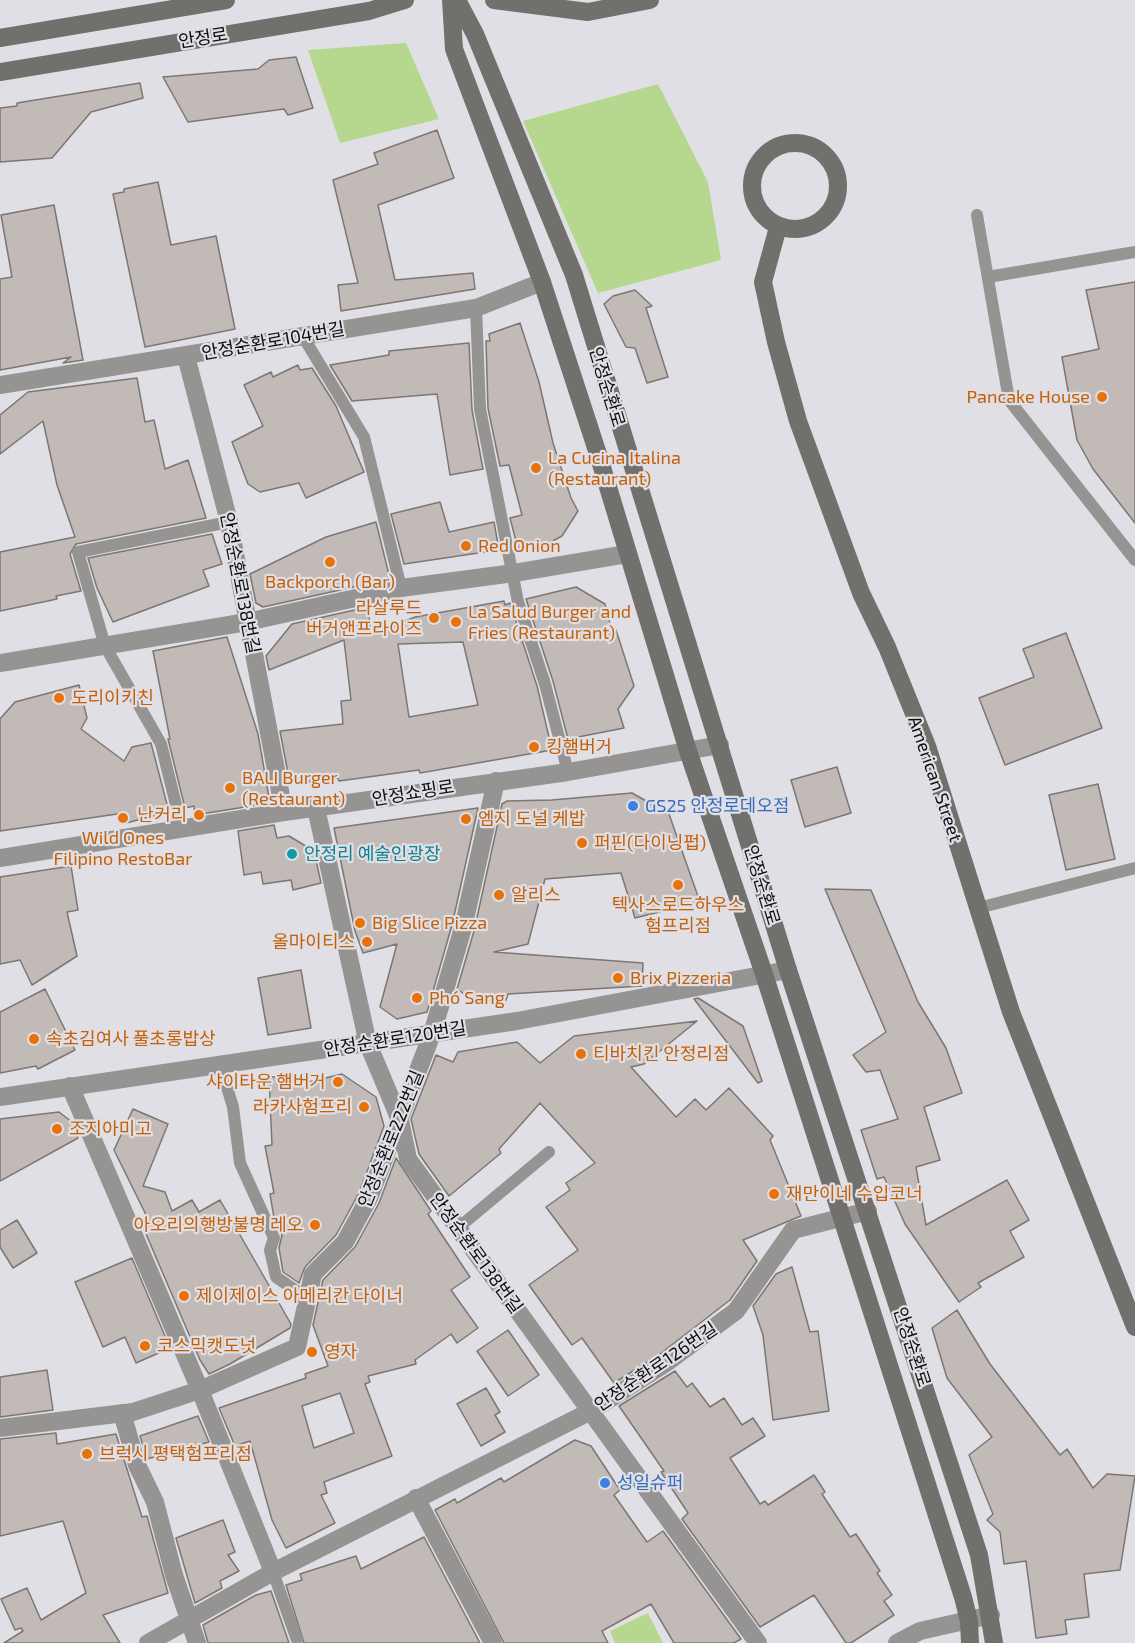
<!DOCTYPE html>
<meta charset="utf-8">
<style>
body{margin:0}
canvas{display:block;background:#dfdfe5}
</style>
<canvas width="1135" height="1643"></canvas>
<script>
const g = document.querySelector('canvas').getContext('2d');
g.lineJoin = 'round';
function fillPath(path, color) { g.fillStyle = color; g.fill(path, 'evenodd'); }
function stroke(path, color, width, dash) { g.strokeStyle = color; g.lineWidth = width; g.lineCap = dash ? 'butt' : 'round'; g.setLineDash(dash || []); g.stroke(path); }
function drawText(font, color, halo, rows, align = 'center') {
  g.font = font + ' "Exo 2","Noto Sans KR",sans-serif'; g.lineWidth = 4.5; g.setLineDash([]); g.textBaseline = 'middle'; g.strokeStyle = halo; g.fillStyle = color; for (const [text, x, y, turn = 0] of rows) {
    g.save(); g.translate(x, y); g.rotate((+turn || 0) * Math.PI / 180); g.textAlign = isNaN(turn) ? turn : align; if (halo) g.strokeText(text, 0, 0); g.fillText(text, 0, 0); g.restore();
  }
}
fillPath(new Path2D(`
 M406,43L439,119L340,143L308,50Z
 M658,84L708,182L721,260L598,293L523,121Z
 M648,1613L663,1643H615L610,1631Z`), '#b6d78e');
const building = new Path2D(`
 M296,57L313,108L288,115L284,109L188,122L163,77L258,69L269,60Z
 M140,83L143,98L91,112L52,158L0,162V108L17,106V103Z
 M437,130L454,178L378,205L395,280L473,273L475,289L341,311L338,285L358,283L333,180L378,164L374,153Z
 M158,182L171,245L216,236L235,329L145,347L113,194L124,192V189Z
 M54,205L83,360L63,363L71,357L0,370V279L12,277L1,215Z
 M1135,282V523L1093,469L1077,440L1062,357L1099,349L1086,290Z
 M635,290L652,306L646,308L668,377L647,383L635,348L626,347L604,304L613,296Z
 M520,323L539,382L553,443L571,498L578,511L562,536L549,543L518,549L510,518L522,515L509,465L500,466L488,408L486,341H490L489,334Z
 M469,343L472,410L483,469L450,475L437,394L352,401L330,365L389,355V351Z
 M298,365L300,370L312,368L336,406L364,472L306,498L299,483L260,492L248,484L232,442L263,426L244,385L271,372L273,377Z
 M137,378L145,422L154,420L165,469L188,460L206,518L76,544L70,554L81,591L56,596L57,599L0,611V552L75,537L57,485L43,421L0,454V415L28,392Z
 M440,502L449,532L494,522L499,550L404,564L391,514Z
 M376,522L390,579L263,607L256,603L250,574L326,537Z
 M212,534L222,564L203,570L209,586L113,622L97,588L88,558Z
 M576,587L605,604L612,632L616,630L634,686L618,709L624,728L568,739L553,681L526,599Z
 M504,601L505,605L510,603L537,686L552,750L420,773L419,770L339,781L338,778L290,784L280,731L343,724L341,701L351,700L344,640L269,670L266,656L292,624L368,607L371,635L415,617ZM463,642L478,705L409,717L398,644Z
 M1066,633L1102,728L1005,765L979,698L1034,677L1023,649Z
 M227,637L258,734L270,803L195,815L194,806L185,808L168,739H170L153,651Z
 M79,685L87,718L81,729L124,761L132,747L151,743L169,812L126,823L124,813L0,831V719L15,702Z
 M837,767L851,813L805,827L791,780Z
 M1098,784L1115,859L1066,870L1049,795Z
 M632,793L669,814L700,902L635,918L621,873L545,879L528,944L494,952L643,963L642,986L508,994L506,1000L474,1001L457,989L474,931L502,804L507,801L552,800Z
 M478,808L452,925L427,1012L397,1019L380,1007L397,944L363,953L355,931L334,828Z
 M274,825L277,838L289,836L314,851L321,883L293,890L291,880L263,884L261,872L244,875L238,831Z
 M71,866L78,910L67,912L77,956L32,985L20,960L0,964V877Z
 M825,889L871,890L918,1002L946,1048L962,1093L924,1107L940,1160L916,1167L926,1225L1007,1180L1029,1220L1010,1231L1024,1257L978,1283L981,1287L959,1302L905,1224L884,1177L877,1179L861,1130L898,1119L880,1070L866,1072L853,1055L886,1032Z
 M301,970L311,1028L268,1035L258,978Z
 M45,989L75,1050L38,1069L36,1066L0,1073V1012Z
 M698,998L743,1026L762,1081L758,1083L694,999Z
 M697,1021L644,1064L631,1067L676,1117L695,1099L706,1110L729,1088L773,1136L770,1140L801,1216L743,1240L757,1261L730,1300L660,1354L614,1383L582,1338L572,1345L529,1285L578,1250L546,1207L570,1190L566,1183L595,1163L540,1103L499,1149L501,1153L449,1196L419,1154L411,1119L436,1055L453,1062L458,1052L517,1042L540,1063L574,1036Z
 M342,1074L376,1097L384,1126L359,1193L336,1235L305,1267L299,1283L283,1272L279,1248L282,1235L274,1218L270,1194L274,1193L265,1146L272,1145L269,1077L304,1076V1083Z
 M133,1109L168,1124L143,1186L165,1192L172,1211L192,1200L199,1212L220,1200L291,1324L290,1328L230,1364L209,1374L200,1360L143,1227L150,1223L114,1150Z
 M59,1112L72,1122L78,1138L0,1181V1119Z
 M396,1158L431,1211L428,1214L470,1277L451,1290L478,1328L457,1343L451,1334L415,1360L416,1364L368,1376L370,1382L365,1384L392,1456L324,1482L327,1493L321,1495L335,1523L286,1548L272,1520L250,1441L235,1446L219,1408L306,1378L305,1374L328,1366L313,1325L323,1280L355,1247L379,1203ZM340,1393L354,1433L314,1448L302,1406Z
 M17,1220L37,1253L13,1268L0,1247V1230Z
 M132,1258L170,1348L136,1363L125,1337L103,1347L75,1282Z
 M792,1267L810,1332L818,1331L829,1411L773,1420L763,1335L753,1306L776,1274Z
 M957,1310L990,1364L1060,1455L1067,1449L1093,1488L1107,1474L1135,1476L1120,1570L1084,1574L1089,1617L1065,1620L1067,1634L1036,1638L1026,1561L1004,1564L1000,1532L987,1520L993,1514L969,1455L992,1437L947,1378L932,1328Z
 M508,1330L539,1375L508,1396L477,1351Z
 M47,1370L53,1410L0,1417V1377Z
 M675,1371L687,1387L692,1383L710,1407L724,1398L742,1425L753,1418L765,1436L730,1458L760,1504L765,1501L768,1505L814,1475L825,1492L822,1494L850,1537L856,1534L880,1571L877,1573L892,1595L884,1601L894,1615L851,1643H846L814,1595L760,1627L682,1519L688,1513L661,1472L664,1471L619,1406Z
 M486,1388L500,1412L495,1415L505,1432L481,1446L457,1404Z
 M198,1416L209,1442L147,1459L140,1436Z
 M56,1433L57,1444L116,1434L142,1517L147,1516L168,1593L103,1615L120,1643H4L23,1631L21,1628L15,1630L1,1599L27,1588L41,1620L86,1593L63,1521L0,1536V1439Z
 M575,1440L591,1446L620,1490L614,1495L647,1542L663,1531L741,1639L734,1643H674L651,1604L602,1631L608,1643H504L435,1510L455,1499L457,1503L501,1478L504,1482Z
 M223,1520L235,1552L228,1555L239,1571L220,1581L222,1588L195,1603L176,1538Z
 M424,1537L480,1643H304L286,1585L302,1580L300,1574L356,1556L361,1569Z
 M271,1591L289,1643H208L203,1625L256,1595Z`);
fillPath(building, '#c1bab7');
stroke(building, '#7d7774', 1.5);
stroke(new Path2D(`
 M977,215L1009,400L1135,560
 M988,277L1135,252
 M476,308L480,409L518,602L545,684L568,772
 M302,335L364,437L401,588
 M182,829L161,744L105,646L78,552L229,522
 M978,908L1135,868
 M224,1064L223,1074L233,1107L240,1163L274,1238L270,1250L276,1277L308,1299
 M458,1228L549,1152
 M273,1572L297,1640`), '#959492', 12);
stroke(new Path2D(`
 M186,356L229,522L284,812
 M0,385L476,308L542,282
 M0,663L247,622L401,588L514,573L627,554
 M316,808L368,1044L400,1120L408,1159L758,1643
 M0,858L284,812L568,772L720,745
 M70,1086L200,1390L273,1572
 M0,1097L517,1021L788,970
 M122,1413L137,1465L155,1502L174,1575L197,1643
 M0,1428L133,1412L200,1390L297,1347L313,1274L345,1242L369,1198L432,1034L463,928L496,781
 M416,1498L493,1643
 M148,1643L273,1572L591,1411L666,1363L736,1311L793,1230L868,1211
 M897,1643L920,1631L991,1615`), '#959492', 18);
stroke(new Path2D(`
 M451,0L454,49L542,282L598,454L688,751L764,974L963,1597L969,1621L970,1643
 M457,0L475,34L574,275L788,970L979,1555L994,1643
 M494,0L588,12L650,0
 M0,38L226,0
 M0,72L369,11L405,0
 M752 186a43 43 0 1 1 86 0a43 43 0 1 1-86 0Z
 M778,227L763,282L776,342L798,421L861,593L887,647L927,746L1011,1012L1135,1327`), '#72706d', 18);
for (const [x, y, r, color] of [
 [1102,397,6,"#e8710a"],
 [536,468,6,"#e8710a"],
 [466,546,6,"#e8710a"],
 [330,562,6,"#e8710a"],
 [434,618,6,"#e8710a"],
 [456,622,6,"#e8710a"],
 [59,698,6,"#e8710a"],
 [534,747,6,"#e8710a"],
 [230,788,6,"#e8710a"],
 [633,806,6,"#3f7fe0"],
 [199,815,6,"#e8710a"],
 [123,818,6,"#e8710a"],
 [466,819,6,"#e8710a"],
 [582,843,6,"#e8710a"],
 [292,854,6,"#0f9aa8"],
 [678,885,6,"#e8710a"],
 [499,895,6,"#e8710a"],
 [360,923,6,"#e8710a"],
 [367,942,6,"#e8710a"],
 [618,978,6,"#e8710a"],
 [417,998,6,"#e8710a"],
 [34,1039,6,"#e8710a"],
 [581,1054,6,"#e8710a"],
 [338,1082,6,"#e8710a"],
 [364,1107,6,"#e8710a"],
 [57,1129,6,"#e8710a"],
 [774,1194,6,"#e8710a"],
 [315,1225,6,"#e8710a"],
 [184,1296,6,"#e8710a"],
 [145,1346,6,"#e8710a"],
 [312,1352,6,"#e8710a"],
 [87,1454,6,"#e8710a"],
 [605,1483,6,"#3f7fe0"]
]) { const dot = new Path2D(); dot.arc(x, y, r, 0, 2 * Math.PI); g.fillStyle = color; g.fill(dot); stroke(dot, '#dfdfe5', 2); }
drawText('18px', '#0e0e10', '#dfdfe5', [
 ["안정로",203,38,-9],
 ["안정순환로104번길",273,341,-10],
 ["안정순환로",607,387,73],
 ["안정순환로138번길",240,583,79],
 ["American Street",935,779,71],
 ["안정쇼핑로",413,793,-9],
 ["안정순환로",762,885,73],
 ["안정순환로120번길",395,1039,-9],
 ["안정순환로222번길",391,1139,-68],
 ["안정순환로138번길",476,1253,54],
 ["안정순환로",912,1347,72],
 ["안정순환로126번길",656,1367,-34]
]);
drawText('18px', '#c56008', '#dfdfe5', [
 ["Pancake House",1090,397,"right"],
 ["La Cucina Italina",548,458],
 ["(Restaurant)",548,479],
 ["Red Onion",478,546],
 ["Backporch (Bar)",330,582,"center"],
 ["라살루드",422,608,"right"],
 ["버거앤프라이즈",422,629,"right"],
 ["La Salud Burger and",468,612],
 ["Fries (Restaurant)",468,633],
 ["도리이키친",71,698],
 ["킹햄버거",546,747],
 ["BALI Burger",242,778],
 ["(Restaurant)",242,799],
 ["난커리",187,815,"right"],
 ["엠지 도널 케밥",478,819],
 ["Wild Ones",123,838,"center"],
 ["Filipino RestoBar",123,859,"center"],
 ["퍼핀(다이닝펍)",594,843],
 ["알리스",511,895],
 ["텍사스로드하우스",678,905,"center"],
 ["험프리점",678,926,"center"],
 ["Big Slice Pizza",372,923],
 ["올마이티스",355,942,"right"],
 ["Brix Pizzeria",630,978],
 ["Phó Sang",429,998],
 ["속초김여사 풀초롱밥상",46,1039],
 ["티바치킨 안정리점",593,1054],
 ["샤이타운 햄버거",326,1082,"right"],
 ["라카사험프리",352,1107,"right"],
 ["조지아미고",69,1129],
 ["재만이네 수입코너",786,1194],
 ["아오리의행방불명 레오",303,1225,"right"],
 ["제이제이스 아메리칸 다이너",196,1296],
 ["코스믹캣도넛",157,1346],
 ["영자",324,1352],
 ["브럭시 평택험프리점",99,1454]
], 'left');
drawText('18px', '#366cbe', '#dfdfe5', [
 ["GS25 안정로데오점",645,806],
 ["성일슈퍼",617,1483]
], 'left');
drawText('18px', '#0d838f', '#dfdfe5', [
 ["안정리 예술인광장",304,854]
], 'left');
</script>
